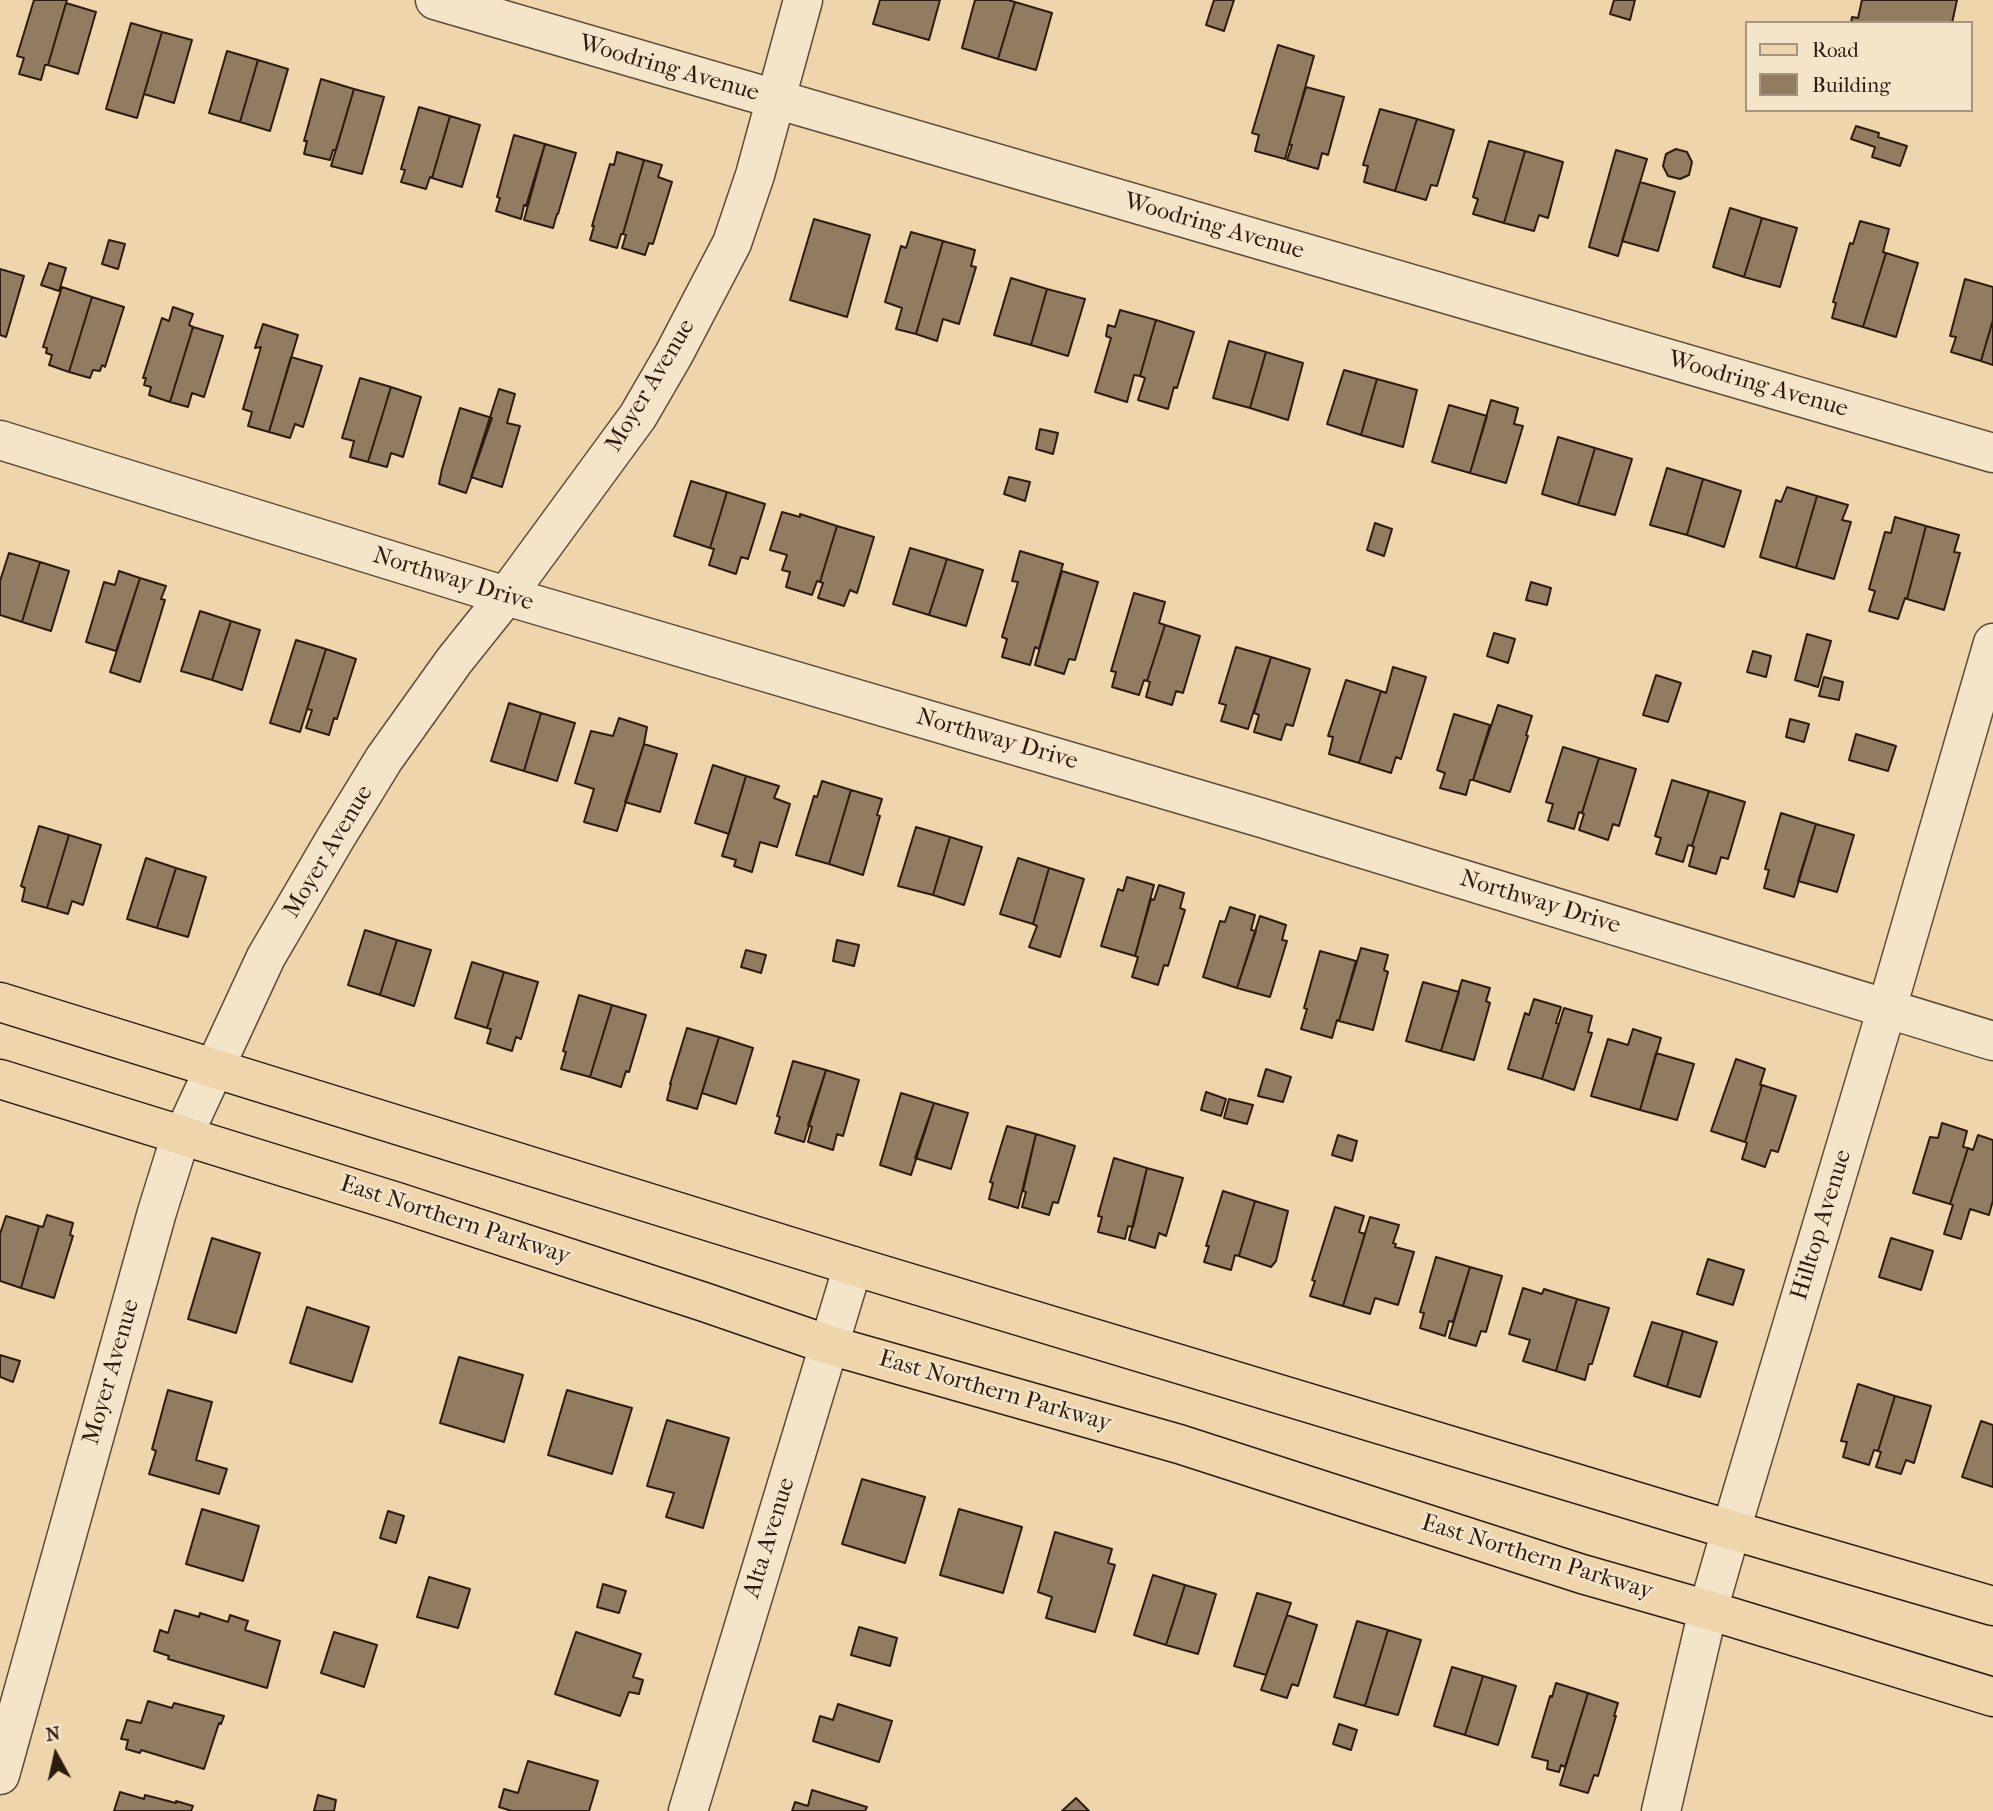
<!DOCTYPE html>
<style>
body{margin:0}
#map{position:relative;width:1993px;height:1811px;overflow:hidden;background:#eed5ac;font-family:"IM FELL French Canon",serif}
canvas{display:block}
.legend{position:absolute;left:1745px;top:21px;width:228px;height:91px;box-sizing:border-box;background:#f4e4c9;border:2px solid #a5947f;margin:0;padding:9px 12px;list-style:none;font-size:21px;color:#2e1b10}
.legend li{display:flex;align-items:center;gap:14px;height:35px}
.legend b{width:35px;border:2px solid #a5947f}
.north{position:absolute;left:21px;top:1720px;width:70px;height:70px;-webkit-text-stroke:5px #f4e4c9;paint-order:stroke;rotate:352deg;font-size:19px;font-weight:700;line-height:28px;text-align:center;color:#2e1b10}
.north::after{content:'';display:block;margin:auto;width:24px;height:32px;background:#2e1b10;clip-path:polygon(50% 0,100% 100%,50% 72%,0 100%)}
</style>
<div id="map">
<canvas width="1993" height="1811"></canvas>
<ul class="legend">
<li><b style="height:9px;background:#eed5ac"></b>Road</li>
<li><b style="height:19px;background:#927c61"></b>Building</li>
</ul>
<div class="north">N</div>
</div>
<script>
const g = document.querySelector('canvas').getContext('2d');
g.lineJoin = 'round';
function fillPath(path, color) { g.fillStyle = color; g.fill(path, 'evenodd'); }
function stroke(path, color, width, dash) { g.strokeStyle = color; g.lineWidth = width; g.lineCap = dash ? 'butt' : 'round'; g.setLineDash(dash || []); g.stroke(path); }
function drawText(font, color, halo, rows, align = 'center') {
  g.font = font + ' "IM FELL French Canon",serif'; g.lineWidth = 5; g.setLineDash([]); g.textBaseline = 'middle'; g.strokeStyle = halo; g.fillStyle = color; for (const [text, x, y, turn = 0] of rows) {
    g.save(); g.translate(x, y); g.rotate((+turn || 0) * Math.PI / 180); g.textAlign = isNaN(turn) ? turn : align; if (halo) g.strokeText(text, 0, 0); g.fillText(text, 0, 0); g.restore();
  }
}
const building = new Path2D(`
 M34,0H67L48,65H45L41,80L19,74L24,58L17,56Z
 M880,0H940L929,40L873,24Z
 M975,0H1008L1015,2L998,59L962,48Z
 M1214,0H1234L1224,31L1206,25Z
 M1614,0H1635L1630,20L1610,14Z
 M1862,0H1957L1952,23H1851L1852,17L1858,18Z
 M1015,2L1052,13L1036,70L998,59Z
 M66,3L96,12L78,74L48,65Z
 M131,23L162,32L137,118L106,109Z
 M162,32L192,40L174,103L144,94Z
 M1278,45L1314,56L1285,159L1255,151L1259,135L1252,133Z
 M227,51L258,60L240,122L209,113Z
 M258,60L288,69L270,131L240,122Z
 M321,79L354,89L336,150H333L330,160L304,154L307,141H304Z
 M1306,87L1344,97L1328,155L1322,153L1318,169L1287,160L1292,145L1289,144Z
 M354,89L384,97L362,174L331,166Z
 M419,107L450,116L432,178L430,177L426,189L401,182L405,170L401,169Z
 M1380,109L1417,119L1395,191L1364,182L1368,166L1363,165Z
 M450,116L480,125L462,187L432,178Z
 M1417,119L1454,130L1437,186L1431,185L1426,200L1395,191Z
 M1856,126L1879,133L1878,137L1907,146L1900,166L1872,157L1875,147L1851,139Z
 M514,135L545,144L526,206L524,205L521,219L496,211L500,198L497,197Z
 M1489,141L1525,151L1504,223L1473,214L1478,199L1473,197Z
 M545,144L576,153L558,214H557L553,228L524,220Z
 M1676,149L1687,152L1692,162L1689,175L1680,179L1668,176L1663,166L1666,154Z
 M1616,150L1647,159L1618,256L1589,247Z
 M1525,151L1563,162L1548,218L1539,215L1534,231L1504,223Z
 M617,152L644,160L623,234H621L617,248L590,240L594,226H592L610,164L614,165Z
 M644,160L662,165L658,177L672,182L653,244L649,243L645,255L622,248L626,235L623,234Z
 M1640,182L1675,192L1658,251L1622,241Z
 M1730,208L1762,218L1744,277L1713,267Z
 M1762,218L1797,228L1780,287L1744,277Z
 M814,219L870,235L847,317L790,300Z
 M1860,221L1889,229L1883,252L1886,253L1863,327L1832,318L1836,303L1833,302L1850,243L1853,244Z
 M911,232L943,241L916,334L896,329L902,308L885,302L901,246L906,248Z
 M109,240L125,244L118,269L102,264Z
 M943,241L975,250L971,266L976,267L959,324L943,319L937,341L916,334Z
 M1886,253L1918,263L1896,337L1863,327Z
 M49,263L66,268L59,291L41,285Z
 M0,269L24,276L6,337L0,335Z
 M1011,278L1047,289L1031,345L994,335Z
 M1965,279L1993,287V320L1981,361L1951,352L1956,337L1950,336Z
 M62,287L92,297L69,372L49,365L52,355L46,353L47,348L43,347Z
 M1047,289L1085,299L1068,356L1031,345Z
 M92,297L124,307L105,367L102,365L100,371L93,370L90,378L69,372Z
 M173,307L193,314L189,325L193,327L170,402L149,395L151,387L144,385L146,378H143L162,318L169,321Z
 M1120,310L1156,320L1140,376L1134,375L1127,402L1095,392L1111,338L1106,336L1108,325L1115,327Z
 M1156,320L1194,332L1177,388L1174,387L1168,409L1138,400L1145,378L1140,376Z
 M1993,320V365L1981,361Z
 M263,324L298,335L269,432L248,426L252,412L243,409L261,347L255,348Z
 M193,327L223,336L204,397L192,393L188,407L170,402Z
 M1229,341L1266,352L1250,408L1213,398Z
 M1266,352L1303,363L1288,420L1250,408Z
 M291,357L322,366L303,427L295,424L290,438L269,432Z
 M1344,370L1377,379L1361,435L1327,424Z
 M360,378L391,387L368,462L350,457L354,441L342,438Z
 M1377,379L1417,390L1403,447L1361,435Z
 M391,387L421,397L403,457L391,453L387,467L368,462Z
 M499,389L515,394L507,423L520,426L502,487L471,477Z
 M1491,400L1518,408L1514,424L1523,426L1506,483L1470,473Z
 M1449,405L1487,416L1470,473L1432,462Z
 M460,408L492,418L466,493L439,484L442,469Z
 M1040,429L1058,433L1053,454L1036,449Z
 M1558,437L1595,448L1578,505L1542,494Z
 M1595,448L1632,459L1615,515L1578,505Z
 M1667,468L1703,479L1687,535L1650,525Z
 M1009,477L1030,482L1025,501L1004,494Z
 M1703,479L1741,491L1724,547L1687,535Z
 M691,481L727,492L710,548L674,536Z
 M1787,487L1817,496L1796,568L1760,557L1776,500L1781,502Z
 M727,492L765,504L748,559L741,557L736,574L709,565L714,549L710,548Z
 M1817,496L1848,505L1842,520L1851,522L1834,579L1796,568Z
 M782,512L800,517V514L837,526L820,582L817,581L812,595L786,587L790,572L782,570L787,555L770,550Z
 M1895,517L1926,526L1907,599L1905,598L1898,619L1869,611L1875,591L1869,589L1885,532L1891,533Z
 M1375,523L1392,529L1384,556L1367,550Z
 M837,526L874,537L857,593L850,590L844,606L818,598L823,583L820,582Z
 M1926,526L1959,535L1954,552L1960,553L1944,610L1907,599Z
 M910,548L947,559L929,615L893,604Z
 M1020,551L1063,564L1039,649L1035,647L1030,665L1002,657L1007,639L1002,637L1018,582L1012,581Z
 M9,553L40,562L22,622L0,615V581Z
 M947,559L983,570L966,626L929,615Z
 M40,562L69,571L51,631L22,622Z
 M119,571L140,578L116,651L86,642L104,582L115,585Z
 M1062,571L1098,582L1075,660L1069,659L1064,674L1035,665Z
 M140,578L166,586L161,599L165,600L140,682L110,672Z
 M1531,582L1551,588L1547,605L1526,600Z
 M1134,593L1165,602L1159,623L1165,625L1147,681L1144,680L1139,695L1112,687L1116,672L1111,671Z
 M200,611L231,621L212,680L181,671Z
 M231,621L260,630L242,690L212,680Z
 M1165,625L1200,636L1183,693L1176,691L1172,705L1146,697L1150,682L1147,681Z
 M1494,633L1515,639L1508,663L1487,656Z
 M1807,634L1831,641L1818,687L1795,680Z
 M296,640L326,649L300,732L270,723Z
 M1236,647L1271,657L1248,729L1221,721L1226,705L1219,703Z
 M326,649L356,659L337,719L334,718L329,735L306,728L312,710L307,709Z
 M1753,651L1771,656L1766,677L1747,672Z
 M1271,657L1310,669L1293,726L1286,724L1281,740L1254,732L1259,715L1254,713Z
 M1393,667L1426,677L1401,759L1396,757L1391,773L1359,763L1381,691L1386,693Z
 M1656,675L1681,683L1668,722L1643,715Z
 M1824,677L1843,682L1839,700L1819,696Z
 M1346,680L1381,691L1359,763L1329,754L1333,737L1328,736Z
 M509,703L541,713L524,771L491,761Z
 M1498,705L1532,716L1526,735L1528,736L1510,792L1473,780Z
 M541,713L575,723L557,781L524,771Z
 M1454,714L1490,725L1473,780H1470L1466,795L1440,788L1445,773L1437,770Z
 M619,718L647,727L644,744L617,831L584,822L594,789L575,783L591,731L613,736Z
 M1790,719L1809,724L1804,742L1786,737Z
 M1856,734L1896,746L1888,771L1849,760Z
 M644,744L677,754L660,812L625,802Z
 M1563,747L1599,758L1582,813L1579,812L1574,829L1548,821L1553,804L1546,802Z
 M1599,758L1636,769L1619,826L1613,824L1608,840L1579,830L1584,814L1582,813Z
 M713,765L746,776L729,834L695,823Z
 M746,776L779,786L774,798L790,804L777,847L760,842L752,872L734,866L736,860L722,856Z
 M1672,780L1709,791L1692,846L1688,845L1683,862L1656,854L1661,838L1655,836Z
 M822,781L851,790L829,864L796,855L814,796L817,797Z
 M851,790L882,799L877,815L880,816L863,875L829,864Z
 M1709,791L1745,802L1728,859L1721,857L1716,874L1689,866L1694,847L1692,846Z
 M1781,813L1816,824L1794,897L1764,888L1769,870L1765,869Z
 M1816,824L1854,835L1837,892L1798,881Z
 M39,826L69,835L47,908L22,901L25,888L21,886Z
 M916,827L950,837L933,895L898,886Z
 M69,835L101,845L83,905L72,901L68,914L47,908Z
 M950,837L982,847L964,905L933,895Z
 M146,858L176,868L157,928L127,919Z
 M1018,858L1049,868L1033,924L1000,914Z
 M176,868L206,877L188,937L157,928Z
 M1049,868L1084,879L1060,957L1029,947L1037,926L1033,924Z
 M1127,877L1154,885L1135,956L1101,946L1118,889L1123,891Z
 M1159,885L1184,893L1180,908L1185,910L1168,966L1164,965L1158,985L1132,977L1138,957L1135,956L1151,899L1154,900Z
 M1230,907L1255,915L1251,930L1256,931L1237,988L1203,977L1220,921L1225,922Z
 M1260,916L1286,925L1282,940L1287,941L1270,997L1237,988Z
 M365,930L397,940L380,995L348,985Z
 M397,940L431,950L414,1006L380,995Z
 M837,940L859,945L854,966L833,961Z
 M1361,948L1388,955L1384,970L1388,972L1373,1030L1339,1021Z
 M746,950L766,955L761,973L741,967Z
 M1320,951L1356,961L1339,1021L1337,1020L1332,1038L1301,1029L1307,1009L1304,1008Z
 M472,962L504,972L487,1028L455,1018Z
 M504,972L538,982L521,1039L516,1037L512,1051L487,1043L491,1029L487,1028Z
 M1462,980L1490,988L1486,1001L1490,1003L1474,1060L1441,1051Z
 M1423,982L1459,992L1441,1051L1406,1041Z
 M579,995L612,1005L590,1077L561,1069L566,1052L563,1051Z
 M1534,999L1561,1007L1556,1023L1559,1024L1542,1079L1508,1069L1525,1013L1529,1015Z
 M612,1005L646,1015L629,1072L626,1071L621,1087L590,1077Z
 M1564,1008L1592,1016L1588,1032L1592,1033L1574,1090L1542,1079Z
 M687,1028L719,1037L697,1109L667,1100L671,1084H670Z
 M1633,1029L1661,1038L1640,1110L1591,1096L1608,1039L1628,1045Z
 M719,1037L753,1048L736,1104L702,1093Z
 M1656,1053L1694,1064L1677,1120L1640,1110Z
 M1736,1059L1765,1069L1760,1085H1762L1745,1142L1711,1131Z
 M793,1061L826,1070L804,1142L775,1133L780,1117L777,1116Z
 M1266,1069L1291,1077L1283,1102L1258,1096Z
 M826,1070L859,1080L843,1136L837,1134L833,1150L808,1142L812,1127L808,1125Z
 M1762,1085L1796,1096L1778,1152L1771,1150L1765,1167L1742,1159L1747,1143L1745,1142Z
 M1206,1092L1226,1099L1221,1116L1201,1110Z
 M901,1093L934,1103L911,1175L880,1165Z
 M1229,1099L1253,1105L1247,1124L1224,1118Z
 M934,1103L968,1113L951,1169L915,1158Z
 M1942,1123L1967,1131L1963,1147L1968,1148L1950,1204L1913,1193L1930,1137L1938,1138Z
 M1007,1126L1036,1134L1018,1208L989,1199L993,1183L990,1182Z
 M1036,1134L1075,1146L1058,1203L1053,1202L1049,1215L1022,1207L1026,1192L1023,1191Z
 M1338,1135L1357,1141L1352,1161L1332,1155Z
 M1978,1135L1993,1140V1200L1989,1215L1970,1209L1961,1239L1944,1234L1953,1205L1950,1204L1968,1148L1973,1150Z
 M1114,1158L1147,1168L1133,1227L1128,1226L1125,1239L1098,1232L1102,1217L1098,1216Z
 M1147,1168L1183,1178L1166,1236L1159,1233L1155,1248L1129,1240Z
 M1223,1191L1255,1201L1239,1256L1235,1255L1231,1270L1204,1262L1209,1246H1206Z
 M1255,1201L1288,1211L1276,1261L1271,1267L1239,1256Z
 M1335,1207L1364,1216L1359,1232L1365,1234L1343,1306L1310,1296L1315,1281L1312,1280Z
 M47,1215L73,1223L70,1235L73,1236L54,1298L21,1288L39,1226L43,1227Z
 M6,1216L39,1226L21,1288L0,1281V1234Z
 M1370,1217L1399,1225L1393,1243L1396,1244L1395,1247L1414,1252L1398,1305L1375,1298L1370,1314L1343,1306Z
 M212,1238L260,1253L236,1333L188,1319Z
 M1891,1238L1933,1251L1921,1290L1879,1277Z
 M1436,1257L1470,1267L1453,1322L1449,1321L1445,1336L1420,1328L1424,1313L1420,1312Z
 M1708,1259L1744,1270L1733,1305L1697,1294Z
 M1470,1267L1502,1276L1486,1332L1481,1331L1476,1346L1449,1338Z
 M1523,1288L1542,1294L1544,1289L1577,1299L1556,1371L1523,1361L1530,1340L1509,1334Z
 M1577,1299L1609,1308L1592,1364H1589L1585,1380L1556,1371Z
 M307,1307L369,1327L352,1382L290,1363Z
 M1652,1322L1683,1331L1667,1387L1634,1376Z
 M1683,1331L1717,1342L1700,1397L1667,1387Z
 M0,1355L20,1361L13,1382L0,1377Z
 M459,1357L523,1375L504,1442L440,1423Z
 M1858,1384L1895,1396L1878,1451L1874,1450L1869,1465L1843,1457L1847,1442L1841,1441Z
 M168,1390L212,1402L196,1460L227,1469L219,1494L149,1474L156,1451L152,1449Z
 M567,1390L632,1408L612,1474L548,1455Z
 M1895,1396L1931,1406L1914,1463L1906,1460L1901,1474L1876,1467L1881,1452L1878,1451Z
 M667,1420L729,1438L703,1528L666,1517L674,1493L647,1486Z
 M1981,1421L1993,1425V1487L1962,1477Z
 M862,1479L925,1497L905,1563L842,1544Z
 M202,1509L259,1526L243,1581L186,1564Z
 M959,1509L1022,1527L1003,1593L940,1575Z
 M388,1511L404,1516L396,1543L380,1538Z
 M1055,1532L1112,1549L1108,1563L1115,1565L1095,1632L1046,1618L1052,1597L1038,1592Z
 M1153,1575L1185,1585L1166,1645L1134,1635Z
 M429,1577L470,1589L458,1628L417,1617Z
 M603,1584L626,1591L619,1613L597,1607Z
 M1185,1585L1216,1594L1198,1654L1166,1645Z
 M1257,1593L1291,1603L1266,1675L1234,1666Z
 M175,1610L199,1617L200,1613L228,1622L230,1615L248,1621L245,1630L280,1641L267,1688L168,1659L169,1656L154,1651L160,1630L168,1633Z
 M1287,1615L1317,1625L1298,1686L1292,1684L1287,1698L1261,1690Z
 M1357,1621L1388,1630L1365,1706L1334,1697Z
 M859,1627L897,1638L890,1666L851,1655Z
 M1388,1630L1421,1640L1398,1715L1365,1706Z
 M334,1632L377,1645L364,1687L321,1673Z
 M576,1632L641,1654L633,1677L643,1680L639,1694L629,1692L620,1716L555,1694Z
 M1452,1667L1483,1676L1465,1735L1434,1726Z
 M1483,1676L1516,1686L1498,1745L1465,1735Z
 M1556,1683L1588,1693L1565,1767L1561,1765L1559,1772L1547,1769L1548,1761L1532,1757L1550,1696L1552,1697Z
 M1588,1693L1618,1703L1614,1716H1616L1598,1776L1594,1775L1588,1793L1560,1785Z
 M148,1701L172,1708L174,1703L224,1716L221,1724L219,1723L204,1769L141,1750L140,1753L126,1749L128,1740L121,1739L127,1720L141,1723Z
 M838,1704L892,1721L879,1762L813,1741L820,1716L833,1720Z
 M1339,1724L1357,1730L1351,1750L1333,1744Z
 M528,1761L598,1781L589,1811H512L499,1807L504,1789L518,1793Z
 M812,1790L867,1807L865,1811H792L795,1802L808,1806Z
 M120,1792L144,1799L145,1795L176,1803V1801L193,1806L191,1811H114Z
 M318,1795L336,1800L334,1811H314Z
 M1076,1798L1089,1811H1062Z`);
fillPath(building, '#927c61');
stroke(building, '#2e1b10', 2);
const minor = new Path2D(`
 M435,0L1993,453
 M0,440L506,596L1262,818L1993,1041
 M0,1775L157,1212L176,1151L266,957L335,839L384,759L454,661L506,596L638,416L674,354L732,243L755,175L803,0
 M688,1811L853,1266
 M1661,1811L1708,1610L1731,1530L1887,1008L1993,643`);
const major = new Path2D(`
 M0,1002L853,1266L1731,1530L1993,1606
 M0,1079L397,1202L704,1302L829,1345L1179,1444L1582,1574L1708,1610L1993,1697`);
stroke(minor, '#5e4a37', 41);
stroke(major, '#2e1b10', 41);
stroke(minor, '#f4e4c9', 38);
stroke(major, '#eed5ac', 38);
drawText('24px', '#2e1b10', '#f4e4c9', [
 ["Woodring Avenue",669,69,16],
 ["Woodring Avenue",1214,227,16],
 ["Woodring Avenue",1758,385,16],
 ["Moyer Avenue",651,386,-59],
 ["Northway Drive",453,580,17],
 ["Northway Drive",997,740,16],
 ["Moyer Avenue",329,852,-59],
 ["Northway Drive",1540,903,17],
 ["East Northern Parkway",455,1221,18],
 ["Hilltop Avenue",1822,1225,-73],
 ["Moyer Avenue",112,1372,-74],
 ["East Northern Parkway",995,1392,16],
 ["Alta Avenue",770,1538,-73],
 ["East Northern Parkway",1537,1558,17]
]);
</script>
